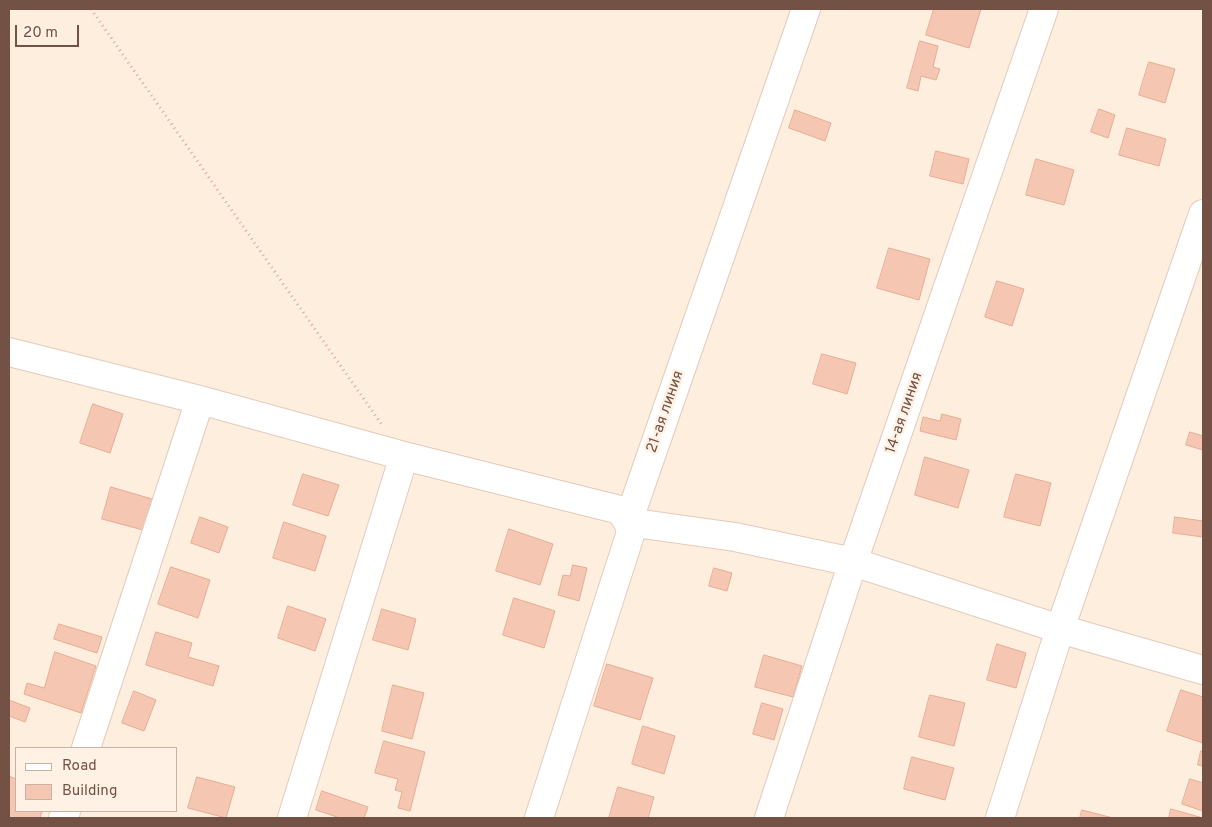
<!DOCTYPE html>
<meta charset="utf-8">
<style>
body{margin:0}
#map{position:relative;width:1212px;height:827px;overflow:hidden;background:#feeedd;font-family:Overpass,sans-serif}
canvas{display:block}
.frame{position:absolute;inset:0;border:10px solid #745145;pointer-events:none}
.legend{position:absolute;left:15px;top:747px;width:162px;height:65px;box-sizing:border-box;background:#fff2e5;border:1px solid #c7b2a5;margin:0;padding:6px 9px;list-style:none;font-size:15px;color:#745145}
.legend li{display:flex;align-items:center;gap:10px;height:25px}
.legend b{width:25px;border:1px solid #c7b2a5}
.scale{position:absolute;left:15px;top:25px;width:64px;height:22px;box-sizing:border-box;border:2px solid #745145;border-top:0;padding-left:6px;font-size:15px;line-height:18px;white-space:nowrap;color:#745145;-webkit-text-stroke:4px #fff2e5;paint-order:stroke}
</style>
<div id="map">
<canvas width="1212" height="827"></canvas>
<div class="frame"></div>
<ul class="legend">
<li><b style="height:6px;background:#fff"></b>Road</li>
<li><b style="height:14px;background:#f5c7b3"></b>Building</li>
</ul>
<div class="scale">20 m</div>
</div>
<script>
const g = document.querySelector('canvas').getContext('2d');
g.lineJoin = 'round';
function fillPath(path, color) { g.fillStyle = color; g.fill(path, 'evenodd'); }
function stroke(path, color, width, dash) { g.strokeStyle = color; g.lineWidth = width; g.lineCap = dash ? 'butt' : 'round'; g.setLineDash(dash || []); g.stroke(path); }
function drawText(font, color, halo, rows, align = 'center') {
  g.font = font + ' Overpass,sans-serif'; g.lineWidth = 5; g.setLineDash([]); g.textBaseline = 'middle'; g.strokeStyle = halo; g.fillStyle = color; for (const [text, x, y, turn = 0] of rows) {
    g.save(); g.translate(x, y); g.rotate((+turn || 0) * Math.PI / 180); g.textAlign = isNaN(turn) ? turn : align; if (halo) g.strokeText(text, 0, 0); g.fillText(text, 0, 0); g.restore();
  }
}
const building = new Path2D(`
 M934,9H981L969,48L926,35Z
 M920,41L938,46L933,67L940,69L936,80L921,76L918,91L907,88Z
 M1149,62L1175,69L1165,103L1139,95Z
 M1099,109L1115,115L1108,138L1091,132Z
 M795,110L831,123L825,141L789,128Z
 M1127,128L1166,139L1159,166L1119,155Z
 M936,151L969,159L963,184L930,176Z
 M1036,159L1074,170L1064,205L1026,195Z
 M889,248L930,259L919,300L877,288Z
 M997,281L1024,289L1012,326L985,317Z
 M822,354L856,363L847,394L813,384Z
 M93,404L123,414L110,453L80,443Z
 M942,414L961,419L956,440L920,431L923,417L940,421Z
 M1190,432L1203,436V450L1186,445Z
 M925,457L969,470L958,508L915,495Z
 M303,474L339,485L328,516L293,505Z
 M1016,474L1051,483L1040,526L1004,517Z
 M111,487L152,499L143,530L102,519Z
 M200,517L228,527L219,553L191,543Z
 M1175,517L1203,521V537L1173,533Z
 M284,522L326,536L315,571L273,558Z
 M509,529L553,544L540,585L496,571Z
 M573,565L587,568L579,601L558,595L563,575L570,576Z
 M171,567L210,580L198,618L158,604Z
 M714,568L732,573L727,591L709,586Z
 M514,598L555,611L544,648L503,635Z
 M288,606L326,619L315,651L278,638Z
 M382,609L416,619L408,650L373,640Z
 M59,624L102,637L97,653L54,639Z
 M156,632L192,643L188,657L219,666L213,686L146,665Z
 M997,644L1026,653L1016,688L987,680Z
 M55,652L96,666L81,713L24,694L27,683L44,688Z
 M764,655L802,666L793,697L755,687Z
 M607,664L653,678L640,720L594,706Z
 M393,685L424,693L412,739L382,731Z
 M1181,690L1203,697V743L1167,731Z
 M134,691L156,700L144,731L122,723Z
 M930,695L965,703L954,746L919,737Z
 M9,700L30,708L25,722L9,716Z
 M762,703L783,709L774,740L753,734Z
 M643,726L675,736L664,774L632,764Z
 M384,741L425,752L410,811L398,808L402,792L395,790L398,779L375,773Z
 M1201,751H1203V766L1198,765Z
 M912,757L954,768L945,800L904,789Z
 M9,776L16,779V811H42L40,818H9Z
 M197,777L235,787L226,818L188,808Z
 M1190,779L1203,783V811L1182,804Z
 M618,787L654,797L648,818H609Z
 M322,791L368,807L364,818H340L316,810Z
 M1171,809L1203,818H1169Z
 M1082,810L1113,818H1080Z`);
fillPath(building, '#f5c7b3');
stroke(building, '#e8ab93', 1);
const minor = new Path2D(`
 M9,352L200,400L404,456L620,510L628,522L735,537L853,562L1060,629L1203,670
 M86,748L200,400
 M63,818L66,811
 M292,818L404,456
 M539,818L631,532L628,522L806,9
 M769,818L853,562L1044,9
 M1000,818L1060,629L1203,214`);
stroke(minor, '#e4cbbc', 30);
stroke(new Path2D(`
 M91,9L382,425`), '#d9aa97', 3, [1, 4]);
stroke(minor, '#fff', 28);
drawText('15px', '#745145', '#fff2e5', [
 ["21-ая линия",666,412,-71],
 ["14-ая линия",905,413,-71]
]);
</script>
